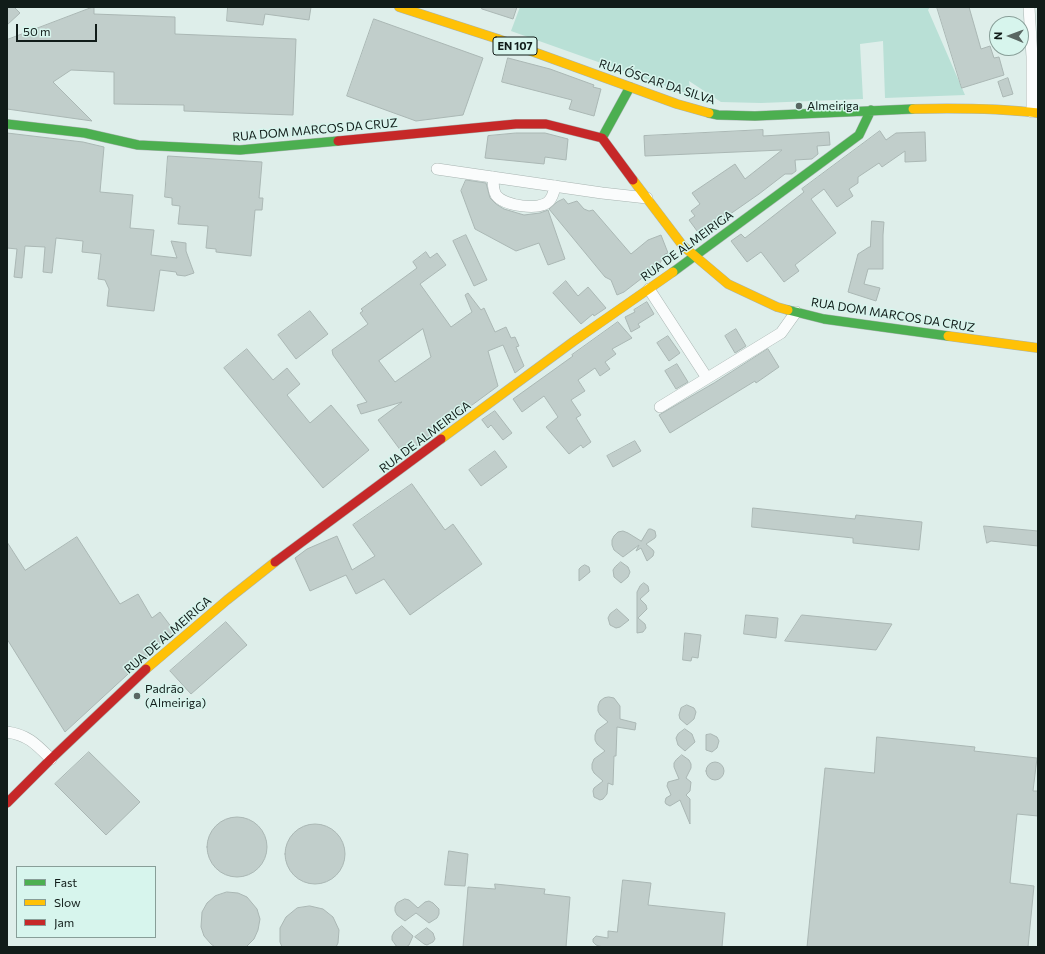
<!DOCTYPE html>
<meta charset="utf-8">
<style>
body{margin:0}
#map{position:relative;width:1045px;height:954px;overflow:hidden;background:#deeeea;font-family:Commissioner,sans-serif}
canvas{display:block}
.frame{position:absolute;inset:0;border:8px solid #111c19;pointer-events:none}
.legend{position:absolute;left:16px;top:866px;width:140px;height:72px;box-sizing:border-box;background:#d7f5ed;border:1px solid #889e98;margin:0;padding:5px 7px;list-style:none;font-size:12px;color:#111c19}
.legend li{display:flex;align-items:center;gap:8px;height:20px}
.legend b{width:20px;border:1px solid #889e98}
.north{position:absolute;left:989px;top:16px;width:40px;height:40px;box-sizing:border-box;background:#d7f5ed;border:1px solid #889e98;border-radius:50%;rotate:271deg;font-size:11px;font-weight:700;line-height:16px;text-align:center;color:#111c19}
.north::after{content:'';display:block;margin:auto;width:14px;height:18px;background:#596662;clip-path:polygon(50% 0,100% 100%,50% 72%,0 100%)}
.scale{position:absolute;left:16px;top:24px;width:81px;height:18px;box-sizing:border-box;border:2px solid #111c19;border-top:0;padding-left:5px;font-size:12px;line-height:14px;white-space:nowrap;color:#111c19;-webkit-text-stroke:3px #d7f5ed;paint-order:stroke}
</style>
<div id="map">
<canvas width="1045" height="954"></canvas>
<div class="frame"></div>
<ul class="legend">
<li><b style="height:5px;background:#4caf50"></b>Fast</li>
<li><b style="height:5px;background:#ffc107"></b>Slow</li>
<li><b style="height:5px;background:#c62828"></b>Jam</li>
</ul>
<div class="north">N</div>
<div class="scale">50 m</div>
</div>
<script>
const g = document.querySelector('canvas').getContext('2d');
g.lineJoin = 'round';
function fillPath(path, color) { g.fillStyle = color; g.fill(path, 'evenodd'); }
function stroke(path, color, width, dash) { g.strokeStyle = color; g.lineWidth = width; g.lineCap = dash ? 'butt' : 'round'; g.setLineDash(dash || []); g.stroke(path); }
function drawText(font, color, halo, rows, align = 'center') {
  g.font = font + ' Commissioner,sans-serif'; g.lineWidth = 3; g.setLineDash([]); g.textBaseline = 'middle'; g.strokeStyle = halo; g.fillStyle = color; for (const [text, x, y, turn = 0] of rows) {
    g.save(); g.translate(x, y); g.rotate((+turn || 0) * Math.PI / 180); g.textAlign = isNaN(turn) ? turn : align; if (halo) g.strokeText(text, 0, 0); g.fillText(text, 0, 0); g.restore();
  }
}
fillPath(new Path2D(`
 M520,7H930L928,10L965,95L885,98L883,41L860,44L863,99L761,103L721,102L689,81L691,95L511,31Z`), '#b9e0d6');
const building = new Path2D(`
 M7,7H14L20,13L7,25Z
 M93,7H94V14L175,17V34L296,39L293,115L184,111V105L114,104V72L71,70L53,82L92,121L7,109V40Z
 M228,7H311L309,20L265,14L263,25L227,21Z
 M482,7H517L513,19L482,9Z
 M937,7H969L981,49L990,46L994,58L999,57L1004,75L962,88Z
 M374,19L483,58L463,115L416,121L347,96Z
 M508,58L550,69L594,85L593,87L601,89L594,116L569,109L572,100L502,82Z
 M1008,78L1013,94L1003,97L998,82Z
 M763,130V136L829,132L830,145L817,146L818,154L812,159L795,160L796,171L792,174H785L759,194L700,235L689,220L695,216L691,211L700,204L692,193L735,164L745,179L782,150L645,156L644,136Z
 M880,131L886,140L896,133L925,132L926,161L905,162V151L882,167L879,163L858,177V183L849,189L853,196L837,207L824,189L811,199L836,233L795,265L799,271L784,282L761,252L747,262L731,241L741,234L745,238L804,192L802,189Z
 M7,133L83,142L104,147L100,192L133,195L130,228L154,230L151,255L177,258L171,241L186,243V251L194,273L185,276L177,275L176,272L160,270L154,311L107,306L109,289L105,280L98,279L101,254L82,252L83,241L56,238L52,273L43,272L45,247L25,246L22,278L14,277L17,249L7,248Z
 M516,133H545L568,139L566,160L545,157L544,164L485,158L488,136Z
 M168,156L262,162L259,198H263L262,210H255L251,256L216,252V249L206,248L208,226L178,224L180,206L172,205V198L165,197Z
 M466,180L486,183L490,198L496,204L504,209L524,215L540,213L548,210L565,259L548,265L539,243L516,251L475,229L461,191Z
 M564,199L568,204L577,201L584,209L589,211L593,210L631,254L648,240L661,235L668,253L665,254L660,263L646,275L624,292L617,295L611,280L605,277L549,209L557,202Z
 M872,221L884,222L883,235V269H868L864,284L880,288L876,301L848,292L858,254L869,247H870Z
 M466,235L487,280L474,286L453,241Z
 M426,252L430,258L437,253L446,265L420,284L451,327L472,312L465,295L468,293L481,310L484,308L495,332L506,327L511,338L515,337L519,346L516,347L524,366L515,373L503,345L488,351L498,386L404,455L378,420L402,402L361,414L357,405L367,402L333,355L332,350L368,324L360,313L363,311L361,309L417,268L413,262ZM423,329L431,357L395,382L379,361Z
 M566,281L578,296L588,287L606,308L594,316L593,314L581,324L553,293Z
 M647,302L654,314L638,324L640,327L631,332L625,317L635,312L634,310Z
 M310,311L328,334L296,359L278,335Z
 M618,322L632,338L612,349L616,354L605,362L610,369L600,376L595,368L578,380L585,391L571,400L581,415L576,418L591,442L583,448L581,445L569,454L546,427L558,417L544,396L522,412L513,399L573,356L572,355Z
 M736,329L746,346L735,353L725,336Z
 M668,336L680,353L669,361L657,343Z
 M247,349L273,380L287,368L300,384L287,395L310,423L331,405L369,450L323,488L224,368Z
 M768,349L779,367L756,383L755,381L670,433L659,415L714,383Z
 M677,364L688,382L676,389L665,371Z
 M495,411L512,433L503,440L491,425L488,428L482,420Z
 M635,441L641,451L613,467L607,456Z
 M495,451L507,467L481,486L469,470Z
 M412,484L445,530L453,524L482,564L410,615L384,579L356,594L346,575L310,591L295,558L307,549L337,536L352,570L375,556L353,525Z
 M753,508L855,519L856,515L922,522L919,550L853,543V538L752,527Z
 M984,526L1038,531V546L991,541L987,543Z
 M649,529H651L655,531L656,536L655,538L646,544L653,550L654,552L653,556L647,561L641,548L636,551L639,545L623,557L614,550L612,545V540L614,536L618,532L623,531L628,533L641,541Z
 M77,537L120,604L138,594L152,618L160,612L175,632L151,650L152,652L65,732L7,639V542L25,570Z
 M621,562L628,567L630,572L628,577L621,583L614,577L613,570L615,567Z
 M585,565L589,567L590,572L579,581V569L581,567Z
 M644,583L648,586L649,591L640,599L646,605L647,609L638,618L645,624L646,628L643,632L637,633V592L640,586Z
 M617,609L629,620L620,627L616,628L610,625L608,618L610,614Z
 M746,615L778,618L776,638L744,634Z
 M802,615L892,624L876,650L785,641Z
 M226,622L247,645L191,694L170,671Z
 M685,633L701,635L698,658L692,657L691,661L683,660Z
 M609,697L614,698L620,706V719L636,723L635,730L617,727L616,756H614L613,785L608,783L607,794L603,799L600,800L594,797L593,791L594,788L603,781L594,773L592,769V764L594,759L605,751L597,744L595,740V735L597,730L608,722L600,715L598,711V706L600,701L604,698Z
 M687,705L694,708L696,712L694,719L687,725L680,719L679,715L681,708Z
 M685,729L692,734L695,742L685,751L678,745L676,738L678,734Z
 M711,734L717,737L719,741L717,748L712,752L706,750V735Z
 M877,737L975,747L974,751L1037,758L1033,791H1038V816L1017,814L1010,883L1034,886L1028,947H807L825,768L874,773Z
 M89,752L140,802L106,835L55,784Z
 M682,755L689,760L691,764V768L686,778L691,782L690,791L686,795L690,799V824L680,800L670,806L666,804L665,802L666,798L671,795L667,786L668,782L679,779L674,767V763L676,760Z
 M706 771a9 9 0 1 1 18 0a9 9 0 1 1-18 0Z
 M207 847a30 30 0 1 1 60 0a30 30 0 1 1-60 0Z
 M285 854a30 30 0 1 1 60 0a30 30 0 1 1-60 0Z
 M449,851L468,854L465,886L445,885Z
 M623,880L651,883L648,905L725,913L722,947H603L596,945L593,942V939L596,936L608,938V931L617,932Z
 M495,884L545,889L544,894L570,897L566,947H463L468,887L495,889Z
 M227,892L238,893L247,897L257,909L260,919L258,930L254,939L246,947H215L211,944L204,936L201,927L202,912L207,903L215,896Z
 M405,899L409,900L418,908L425,902L429,901L433,903L439,909V914L437,918L429,923L416,913L405,921L397,915L395,911V907L397,903Z
 M310,906L323,909L333,917L339,930L338,943L336,947H282L280,942V928L286,917L297,908Z
 M402,926L413,936L409,945L406,947H397L392,940V936L394,932Z
 M427,928L433,933L435,939L433,942L427,945L424,944L415,937Z`);
fillPath(building, '#c1cecb');
stroke(building, '#aab7b4', 1);
const street = new Path2D(`
 M1029,7L1032,57V112
 M437,169L602,193L647,198
 M493,177C493,183 493,190 496,195C504,206 540,211 549,201C553,197 554,191 555,186
 M649,289L707,378
 M660,407L781,333L796,312
 M7,732C28,735 36,744 51,759`);
const fast = new Path2D(`
 M709,113L718,115L755,116L913,109
 M7,124L85,133L138,145L240,150L338,141
 M602,138L630,87
 M673,272L859,135L871,110
 M788,310L824,319L948,336`);
const slow = new Path2D(`
 M399,7L498,39L677,104L709,113
 M913,109C956,108 995,108 1038,113
 M633,180L683,246L728,284L777,307L788,310
 M948,336L1038,348
 M441,439L574,341L673,272
 M146,669L227,600L275,562`);
const jam = new Path2D(`
 M338,141L516,124H546L602,138L633,180
 M275,562L441,439
 M7,803L51,759L146,669`);
stroke(street, '#a8b4b1', 12);
stroke(fast, '#a8b4b1', 10);
stroke(slow, '#a8b4b1', 10);
stroke(jam, '#a8b4b1', 10);
stroke(street, '#fafcfc', 11);
stroke(fast, '#4caf50', 9);
stroke(slow, '#ffc107', 9);
stroke(jam, '#c62828', 9);
for (const [x, y, r, color] of [
 [799,106,4,"#596662"],
 [137,696,4,"#596662"]
]) { const dot = new Path2D(); dot.arc(x, y, r, 0, 2 * Math.PI); g.fillStyle = color; g.fill(dot); stroke(dot, '#d7f5ed', 1.5); }
for (const [x, y, w] of [
 [515,46,44]
]) { const box = new Path2D(); box.roundRect(x - w / 2, y - 9, w, 18, 3); g.fillStyle = '#d7f5ed'; g.fill(box); stroke(box, '#111c19', 1); }
drawText('bold 11px', '#111c19', null, [
 ["EN 107",515,46]
]);
drawText('12px', '#111c19', '#d7f5ed', [
 ["RUA ÓSCAR DA SILVA",657,82,18],
 ["RUA DOM MARCOS DA CRUZ",315,130,-5],
 ["RUA DE ALMEIRIGA",687,246,-36],
 ["RUA DOM MARCOS DA CRUZ",893,315,9],
 ["RUA DE ALMEIRIGA",425,437,-37],
 ["RUA DE ALMEIRIGA",168,635,-41]
]);
drawText('12px', '#111c19', '#d7f5ed', [
 ["Almeiriga",807,106],
 ["Padrão",145,689],
 ["(Almeiriga)",145,703]
], 'left');
</script>
